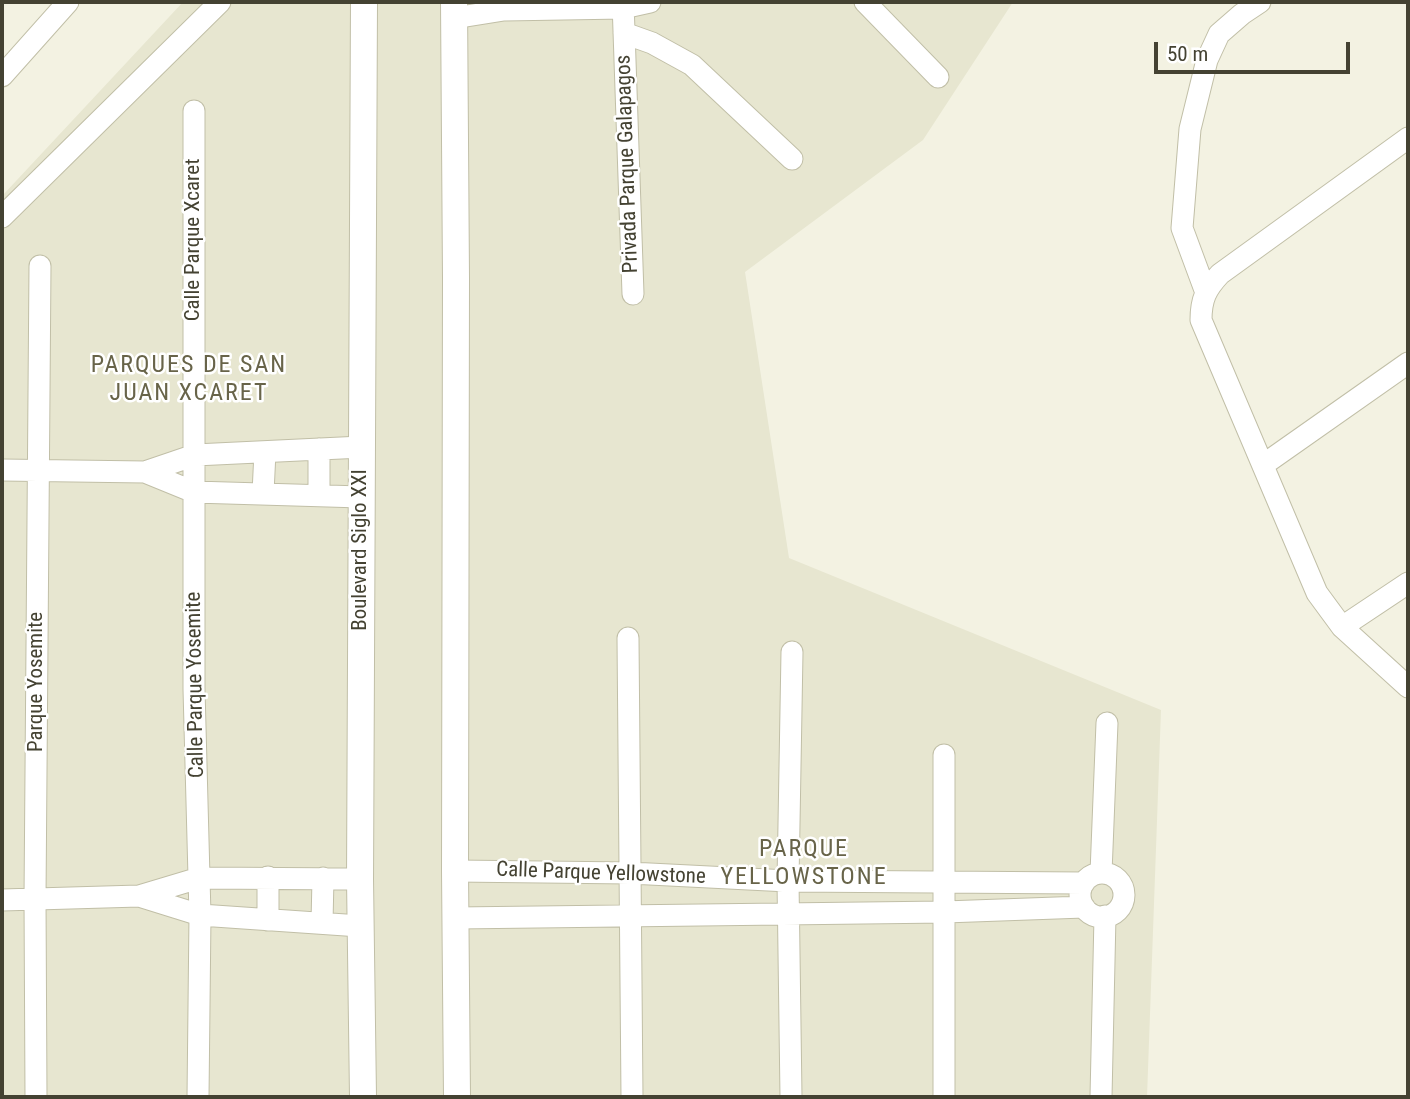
<!DOCTYPE html>
<style>
body{margin:0}
#map{position:relative;width:1410px;height:1099px;overflow:hidden;background:#f3f2e2;font-family:"Roboto Condensed",sans-serif}
canvas{display:block}
.frame{position:absolute;inset:0;border:4px solid #444232;pointer-events:none}
.scale{position:absolute;left:1154px;top:42px;width:196px;height:32px;box-sizing:border-box;border:4px solid #444232;border-top:0;padding-left:9px;font-size:21px;line-height:24px;white-space:nowrap;color:#444232;-webkit-text-stroke:5px #fff;paint-order:stroke}
</style>
<div id="map">
<canvas width="1410" height="1099"></canvas>
<div class="frame"></div>
<div class="scale">50 m</div>
</div>
<script>
const g = document.querySelector('canvas').getContext('2d');
g.lineJoin = 'round';
function fillPath(path, color) { g.fillStyle = color; g.fill(path, 'evenodd'); }
function stroke(path, color, width, dash) { g.strokeStyle = color; g.lineWidth = width; g.lineCap = dash ? 'butt' : 'round'; g.setLineDash(dash || []); g.stroke(path); }
function drawText(font, color, halo, rows, align = 'center') {
  g.font = font + ' "Roboto Condensed",sans-serif'; g.lineWidth = 5; g.setLineDash([]); g.textBaseline = 'middle'; g.strokeStyle = halo; g.fillStyle = color; for (const [text, x, y, turn = 0] of rows) {
    g.save(); g.translate(x, y); g.rotate((+turn || 0) * Math.PI / 180); g.textAlign = isNaN(turn) ? turn : align; if (halo) g.strokeText(text, 0, 0); g.fillText(text, 0, 0); g.restore();
  }
}
fillPath(new Path2D(`
 M183,2H1013L923,140L745,272L789,558L1161,710L1147,1097H2V196Z`), '#e7e6d0');
const minor = new Path2D(`
 M623,2L633,294
 M865,2L938,77
 M454,18L504,10L623,8L650,2
 M624,33L652,43L692,65L792,159
 M2,76L68,2
 M194,111V689L200,915L198,1097
 M1408,138L1220,274C1206,289 1201,299 1201,320L1317,593L1342,627L1408,687
 M2,217L220,2
 M1205,290L1182,228L1190,129L1207,60L1219,34L1242,14L1260,2
 M1263,465L1408,363
 M2,470L145,472L195,455L362,447
 M145,472L194,492L361,497
 M263,493L265,452
 M319,494V449
 M1342,627L1408,583
 M628,638L632,1097
 M455,871L630,873L788,881L1084,883
 M1101,873L1107,723
 M1080 895a22 22 0 1 1 44 0a22 22 0 1 1-44 0Z
 M268,877V920
 M139,896L200,915L360,926
 M2,900L139,896L199,878L360,879
 M456,918L945,912L1084,907
 M322,923L323,878
 M36,1097L35,898L40,266
 M791,1097L788,881L792,652
 M944,1097V755
 M1101,1097L1105,916`);
const tertiary = new Path2D(`
 M454,2L456,278L455,871L457,1097
 M363,1097L360,879L364,2`);
stroke(minor, '#c1bfa7', 23);
stroke(tertiary, '#c1bfa7', 28);
stroke(minor, '#fff', 21);
stroke(tertiary, '#fff', 26);
drawText('21px', '#444232', '#fff', [
 ["Privada Parque Galapagos",628,164,-92],
 ["Calle Parque Xcaret",194,240,-90],
 ["Boulevard Siglo XXI",361,550,-90],
 ["Parque Yosemite",37,682,-90],
 ["Calle Parque Yosemite",196,685,-91],
 ["Calle Parque Yellowstone",601,874,2]
]);
g.letterSpacing = '2px';
drawText('24px', '#686449', '#fff', [
 ["PARQUES DE SAN",189,366],
 ["JUAN XCARET",189,394],
 ["PARQUE",804,850],
 ["YELLOWSTONE",804,878]
]);
g.letterSpacing = '0px';
</script>
